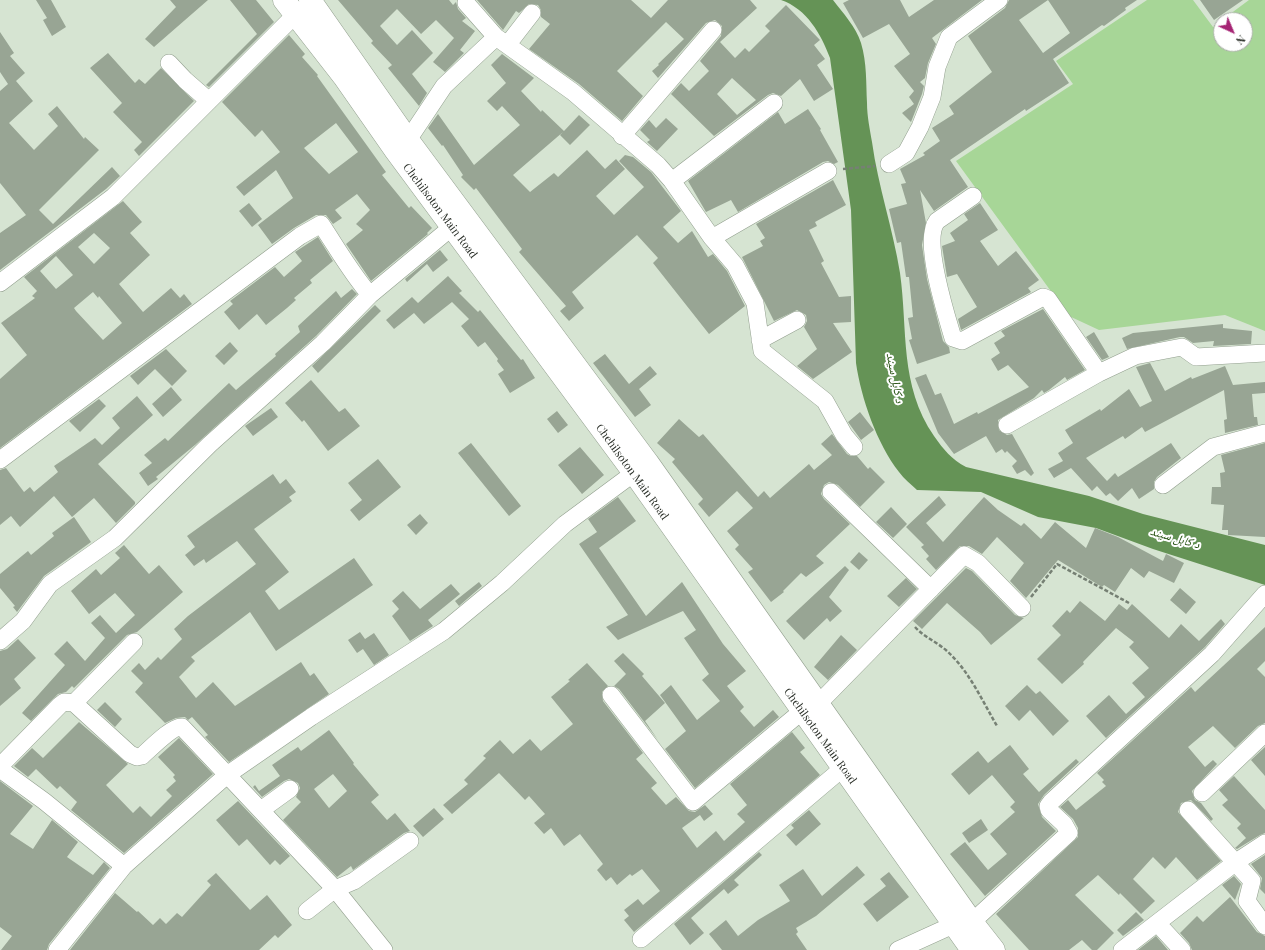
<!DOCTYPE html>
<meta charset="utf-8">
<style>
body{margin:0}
#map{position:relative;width:1265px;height:950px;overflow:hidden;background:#d6e4d2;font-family:"Playfair Display",serif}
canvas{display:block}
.north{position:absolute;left:1213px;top:12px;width:40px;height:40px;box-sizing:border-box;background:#fff;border:1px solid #a9aba8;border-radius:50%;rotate:136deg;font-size:11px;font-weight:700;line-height:16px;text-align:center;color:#282d26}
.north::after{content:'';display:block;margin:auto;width:14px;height:18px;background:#a52474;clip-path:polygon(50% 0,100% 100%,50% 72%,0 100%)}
</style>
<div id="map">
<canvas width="1265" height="950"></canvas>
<div class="north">N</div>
</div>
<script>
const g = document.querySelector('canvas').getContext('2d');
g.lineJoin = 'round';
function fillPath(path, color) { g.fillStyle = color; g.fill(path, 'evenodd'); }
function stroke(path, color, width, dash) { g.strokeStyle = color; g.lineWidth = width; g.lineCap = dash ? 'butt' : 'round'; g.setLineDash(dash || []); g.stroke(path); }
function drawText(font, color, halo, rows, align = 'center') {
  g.font = font + ' "Playfair Display","Noto Naskh Arabic",serif'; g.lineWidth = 4; g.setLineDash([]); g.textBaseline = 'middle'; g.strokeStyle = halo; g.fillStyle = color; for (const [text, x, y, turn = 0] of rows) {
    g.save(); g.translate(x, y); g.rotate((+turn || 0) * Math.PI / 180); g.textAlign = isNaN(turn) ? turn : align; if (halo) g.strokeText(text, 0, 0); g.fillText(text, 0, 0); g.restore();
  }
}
fillPath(new Path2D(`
 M1147,0H1193L1213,27L1221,21V44H1245V20H1222L1249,0H1265V331L1225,315L1099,330L1069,316L956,161L1073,84L1056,61Z`), '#a7d697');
fillPath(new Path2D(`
 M781,0H833C843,13 856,27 861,43C867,63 866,83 867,103C867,116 870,130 872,142C878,186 893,229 900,273C908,330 899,385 934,436C944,450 951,459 966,467L1089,496L1143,514L1265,545V585L1153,549L1096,528L1038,517L981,492L917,490C911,484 904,479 899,472C877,444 861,398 856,363L851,210L830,58C821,34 807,9 781,0Z`), '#659356');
fillPath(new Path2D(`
 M36,0H51L66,27L52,36L43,20L47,18Z
 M170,0H208L154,47L145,39L176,7Z
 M230,0H256L274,22L209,87L206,85L257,34Z
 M338,0H449L453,5L456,2L458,9L466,18L462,21L475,31L460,50L464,53L445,72L433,62L454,38L436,20L421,34L397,9L380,26L397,45L412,30L433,53L412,74L427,93L419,106L388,68L392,65L371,43L373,41Z
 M477,0H631L651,18L668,0H750L757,8L720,42L735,58L745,48L749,52L770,31L765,26L786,5L820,40L814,45L825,59L817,65L833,89L814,101L800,79L781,96L773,93L768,95L714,136L671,94L681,83L689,91L709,71L700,61L721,36L722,26L715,20L706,23L658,78L652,71L659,65L658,64L684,39L666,22L617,71L643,96L622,121L579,84L529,49L550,24L541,17V10L538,5L529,4L519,13L516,11L503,30ZM732,78L756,100L737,115L717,94Z
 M849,0H900L909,17L934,0H982L932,38L936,44L928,63L925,78L920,82L924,86L922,94L911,122L902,113L914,104L909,97L914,91L894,66L910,54L889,24L863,38L843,3Z
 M1009,0H1137L1125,8L1126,10L1104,26L1102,25L1053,59L1069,83L1026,111L1025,109L950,160L968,187L934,211L920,190L926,223L922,245L927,279L943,341L949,347L950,353L917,364L909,340L912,339L908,318L913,317L909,277H906L901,242L897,243L889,209L907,204L901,184L906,183L900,169L925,155L923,153L940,141L932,128L954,114L949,106L992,72L968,36L1005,8ZM1048,0L1070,33L1043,53L1019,20Z
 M1200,0H1243L1214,20Z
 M0,32L14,53L10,56L25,73L16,81L33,101L9,123L34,150L58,126L48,114L57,106L84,139L85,137L99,150L39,210L53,224L112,167L120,176L106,189L0,270V233L26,215L0,183V91L8,84L0,72Z
 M289,35L305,54L302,57L318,75L317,76L386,172L382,175L409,208L411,206L432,228L427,233L428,234L371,281L346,244L363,230L356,224L370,210L357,194L335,210L342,218L333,224L326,215H316L294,228L272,244L258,225L293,198L276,170L244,196L236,187L280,152L262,130L255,137L222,102ZM336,123L358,152L329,174L304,148Z
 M108,53L135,83L139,79L145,84L161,68L194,101L139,156L134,150L142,142L113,112L122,103L90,68Z
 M502,54L534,78L521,91L541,112L542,110L564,131L579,115L590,125L570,145L560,135L563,132L513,175L530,192L554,173L558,177L587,150L605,169L616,159L625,169L596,196L614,215L644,187L619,161L625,155L633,157L651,172L681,211L663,227L678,243L692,231L708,257L713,254L727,271L745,306L709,334L653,263L658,258L637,235L572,292L584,308L569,321L560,311L566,306L519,252L522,249L476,188L474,190L461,177L463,175L443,145L442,146L428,128L438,114L474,165L520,125L502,106L497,111L487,101L506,83L491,65Z
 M808,109L821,129L820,130L838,162L834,164L828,161L823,162L738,212L731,200L706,212L688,181L778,112L785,124Z
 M666,118L678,129L657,151L647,142L650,140L640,130L649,120L656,128Z
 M833,180L846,205L815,222L817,226L809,230L824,261L821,263L839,297L851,296V322L833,323L852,352L813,379L797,366L817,349L804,327L807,321L806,315L797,310L774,321L742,257L763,246L760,241L765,238L756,224Z
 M123,201L142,222L130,233L150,255L119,284L143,312L171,288L180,298L184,294L192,304L0,448V379L27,355L1,323L35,298L32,296L37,291L24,277ZM94,233L110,248L94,264L78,247ZM56,256L73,275L56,289L40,271ZM93,292L98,298L99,296L122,323L103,340L76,311L74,308Z
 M249,203L262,219L252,227L239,211Z
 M980,203L998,230L980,241L998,266L1016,251L1039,280L1028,288L1031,292L961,330L958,319L977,307L957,274L947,277L942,246L955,241L950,233L968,220L964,214Z
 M318,237L333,261L310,280L312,283L294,298L296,300L287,308L266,325L257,314L239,330L224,312L233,304L230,301L275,267L284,277L302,261L295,252Z
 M440,250L448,260L433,272L427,264L407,282L405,279Z
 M448,276L462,291L459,293L478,312L480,310L521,360L523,359L535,378L510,393L498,374L504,370L497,361L498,359L485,342L478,347L461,326L469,319L452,302L424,324L414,313L394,329L386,320L412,297L418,303Z
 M352,289L357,294L316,336L195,445L156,477L158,479L148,486L139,473L152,463L144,455L165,438L168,441L229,383L236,390L276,356L275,354L300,332L298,326L336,291L341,298Z
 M375,305L381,311L318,373L312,366Z
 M1043,309L1085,370L1067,380L1065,377L1049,390L1044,393L1042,390L1034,398L998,420L999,430L1007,435L1012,434L1034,473L1031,476L1025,470L1017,474L1012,466L1017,461L1007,451L1005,453L1002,449L996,453L986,436L954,454L938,433L915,378L926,374L935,395L941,393L954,424L977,412L978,414L1029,387L1008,365L998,371L991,359L1000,353L994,343L1005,336L1001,331Z
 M1223,324V328L1252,331L1251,344L1213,346L1214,341L1193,343L1184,337H1180L1127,349L1122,338L1133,333Z
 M1094,332L1109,357L1102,360L1086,337Z
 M230,342L238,351L224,365L215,356Z
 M166,349L187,371L172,386L155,369L138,385L130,376Z
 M605,354L629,384L650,366L657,374L639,389L651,405L635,417L593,363Z
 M1150,363L1165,391L1191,377L1192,379L1225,366L1233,385L1265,382V393L1252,394L1254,417H1257L1258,425L1225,433L1224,420L1227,419L1224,390L1145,432L1142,427L1125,439L1123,436L1086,458L1107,481L1115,473L1118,477L1171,443L1181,458L1157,477L1154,482V489L1139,499L1132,488L1118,501L1110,493L1106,496L1097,486L1092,491L1071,468L1054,478L1048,469L1063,461L1058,453L1073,443L1065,430L1100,409L1101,411L1129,389L1140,407L1152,401L1136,367Z
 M311,380L339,412L345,408L360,426L328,451L304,420L302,422L285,403Z
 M171,387L182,400L163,417L152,404Z
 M137,396L153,415L98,464L135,502V504L116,523L94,498L72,517L54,496L20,527L11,516L0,525V470L6,468L24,492L30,487L34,492L58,472L54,466L95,438L102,445L120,428L112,418Z
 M99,399L106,406L80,432L69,421Z
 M271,408L278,417L253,436L245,426Z
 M557,411L568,425L558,433L547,419Z
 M860,412L874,430L861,440L848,422Z
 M679,419L699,437L703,434L758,497L764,491L770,498L809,464L814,470L832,455L821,444L832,434L847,454L851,456H857L868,469L870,467L885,482L860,507L838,485L829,482L824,485L821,494L824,499L850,524L816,556L824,563L806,577L801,573L783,591L784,592L771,602L748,572L753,569L735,549L739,545L727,531L753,508L737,491L709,517L698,504L703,499L672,462L675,459L657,443Z
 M471,443L521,506L509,516L458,453Z
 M1265,443V537L1228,535V530H1222L1224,505L1211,504L1212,487H1221L1220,473L1225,472L1221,455Z
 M580,447L604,475L582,494L558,465Z
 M378,459L401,487L359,521L350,510L362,500L348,483Z
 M273,474L280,484L286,479L296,492L289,497L292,501L254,529L289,572L265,591L279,610L354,558L373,585L276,651L250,612L191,657L195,661L179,677L196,698L213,682L235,706L301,662L310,676L314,673L329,694L229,762L205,737L208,735L192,717L188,720L185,717L176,718L165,723L135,692L143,683L131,671L139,663L145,670L158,657L161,660L182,639L174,629L188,616L256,564L237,541L206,563L204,559L194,566L185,555L195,547L187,536Z
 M939,496L946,505L926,523L943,542L984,497L998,510L1021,526L1024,523L1041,539L1055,522L1086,548L1095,528L1118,537L1163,561L1166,554L1184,563L1174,583L1149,571L1144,578L1131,568L1115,592L1104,585L1102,587L1058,560L1026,598L1010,581L1024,563L997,537L982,554L969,546H960L936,570L926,559L929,556L921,547L924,545L906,527Z
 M618,497L636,521L599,548L646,616L682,582L723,644L746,671L727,686L744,707L740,711L754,727L773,710L779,717L695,788L665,749L686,731L660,695L671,685L697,720L720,701L702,680L709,674L684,638L696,630L683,611L618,640L606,627L628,615L579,544L597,532L588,519Z
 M891,507L907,524L893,538L876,522Z
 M420,514L428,523L416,535L407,525Z
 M74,517L91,542L44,576L17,612L13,607L15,606L0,588V574L28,551L31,555L54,536L52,533Z
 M124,545L149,574L159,565L183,592L137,632L127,635L74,688L72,686L66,692L58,694L31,721L22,713L65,665L54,654L67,641L85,661L105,638L91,623L100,615L116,633L135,615L115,593L89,614L71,591L96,569L101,575L120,558L115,553Z
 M859,552L868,560L859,570L850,562Z
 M845,566L849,570L829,597L842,611L830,622L827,618L804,640L786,621Z
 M966,568L972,571L1015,615L1024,618L991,645L980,632L947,603L922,629L913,621Z
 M906,578L917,589L899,607L887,596Z
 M479,582L482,586L459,606L455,601Z
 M451,584L460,594L428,620L433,626L410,641L392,616L399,609L392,601L403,591L420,609Z
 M1180,588L1196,602L1186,614L1170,600Z
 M1080,601L1105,621L1119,604L1127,610L1132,604L1169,638L1181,624L1199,641L1221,619L1225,624L1205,647L1106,738L1086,716L1109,695L1126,714L1145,697L1132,683L1149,668L1129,647L1134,642L1116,628L1083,662L1084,664L1062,684L1037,659L1061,635L1052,626L1067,610L1070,613Z
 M1265,627V661L1257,669L1265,677V723L1258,726L1235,748L1213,726L1188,747L1205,767L1213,760L1217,764L1192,791L1195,800L1201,803L1213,819L1211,821L1191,800L1181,803L1178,812L1221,861L1197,880L1176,857L1165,869L1153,857L1133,879L1155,901L1141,914L1120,893L1119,895L1098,875L1075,895L1114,933L1097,950H1092L1082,940L1069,950H1029L996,914L1078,837V828L1073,819L1060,807L1068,800L1076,810L1106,786L1102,782L1104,780L1097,773L1191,687L1195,692Z
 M360,632L365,639L374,633L389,655L374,665L363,649L357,653L348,640Z
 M841,635L857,650L828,680L814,667Z
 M18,639L36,658L14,679L21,688L0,706V651L7,649Z
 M623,653L644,674L642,676L665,703L645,721L658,740L619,689L614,686L626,674L614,661Z
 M587,663L608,686L602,692L603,701L643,753L636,759L657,783L651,788L666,805L676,797L689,811L695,812L705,805L713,814L704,821L700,815L682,828L697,848L716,831L724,841L745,822L737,814L747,805L730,784L792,732L805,748L800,752L820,775L634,932L624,920L629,916L624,910L638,899L643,905L660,891L642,869L632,876L630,874L617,885L611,877L606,881L597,870L603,864L580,834L564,846L551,828L544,834L534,823L545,814L529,796L525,800L499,773L452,814L443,805L468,784L464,780L486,758L483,756L500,740L513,754L530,739L541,751L573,724L551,697L570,681L568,680Z
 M1027,685L1036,694L1040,691L1069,721L1053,736L1030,710L1019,721L1005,706Z
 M105,702L122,719L115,727L97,710Z
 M79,722L128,764L106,785L133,813L140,806L151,817L172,796L166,790L176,781L173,777L175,775L158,757L179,738L213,774L124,853L71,810L77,802L60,786L57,789L36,769L28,777L14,766L32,748L43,758Z
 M329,730L354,763L353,764L379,795L371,802L387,820L395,813L410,831L404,833L353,870L351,866L337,877L283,820L301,802L296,797L300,788L298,783L289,779L284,781L262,797L253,787L255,785L259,791L280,776L272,765L298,747L301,751ZM333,774L347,791L329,808L314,789Z
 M1010,745L1029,769L1023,774L1039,792L1076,759L1079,762L1044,795L1038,804L1042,817L1056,831L985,896L950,854L965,842L988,870L1007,854L990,834L1015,812L1010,807L1015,802L992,775L969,795L951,774L978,751L988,763Z
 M1265,747V776L1251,760Z
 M1234,776L1265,810V833L1260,835L1237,849L1235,848L1246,838L1237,828L1241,824L1222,805L1228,800L1219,790Z
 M0,781L33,806L10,834L33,849L52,820L78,842L67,857L93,875L104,862L110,868L49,944L47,950H1L12,936L0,927Z
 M238,801L290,856L280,865L275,860L270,865L247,839L239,846L216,820Z
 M434,808L444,819L423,837L413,826Z
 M809,810L821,824L796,846L786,835L794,828L791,825Z
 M981,819L988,830L969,843L962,833Z
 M759,852L762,855L734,880L739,885L728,894L724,889L691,918L704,933L690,945L674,924Z
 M1265,855V894L1260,889L1262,878L1251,864Z
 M857,866L865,875L816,916L796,928L798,932L796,934L807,950H722L709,934L726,920L738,936L758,920L790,901L779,885L803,869L822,896Z
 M889,872L909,897L877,922L863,904L886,886L880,879Z
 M216,873L250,910L267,895L292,925L278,938L275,935L259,950H70L115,893L137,912L138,911L153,925L160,918L166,924L177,913L182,917L211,885L207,881Z
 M1234,876L1241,884L1235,900L1222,885Z
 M1230,897L1257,932L1265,936V950H1192L1189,943L1180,933L1197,916L1203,922Z
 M1136,912L1144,920L1123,936L1117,930Z
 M1156,936L1168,950H1138Z`), '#98a594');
const minor = new Path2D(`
 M466,3L496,37L573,92L658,165L672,181L712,238L735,265L755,303L762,351L825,401L844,435L854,447
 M508,44L532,13
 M169,63L185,80L209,101
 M622,136L713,30
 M408,140L444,86L496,37
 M889,164L906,153L920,127L932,97L937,67L949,37L999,0
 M672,181L774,103
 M973,196L937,221C922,240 946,314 953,338L962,341L1043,297L1048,299L1099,373
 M712,238L828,171
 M0,283L113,197L295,15
 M760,340L797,320
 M1007,425L1099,373L1135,356L1182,347L1196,357L1265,353
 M0,460L300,236L321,224C337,248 351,273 370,295
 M1163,485L1213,447L1265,433
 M831,492L931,589
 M0,641L23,621L50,584L115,538L210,444L323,343L370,295L452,227
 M611,695L693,802L801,712
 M74,703L130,754L137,757L142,756C150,749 172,726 182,727L335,889L384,950
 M818,704L964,555L978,563L1022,608
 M0,766L60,705L64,702L74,703L134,642
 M0,769L44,801L124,866
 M1202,793L1265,733
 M261,810L290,789
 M1188,810L1252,881L1247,901L1265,926
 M307,911L335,889L354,881L410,841
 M972,922L1069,833L1064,824L1049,810L1048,806L1051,802L1212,654L1265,594
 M1158,924L1182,950
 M641,939L843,768
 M57,950L124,866L227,775L311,717L444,631L502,583L565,524L634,473
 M898,950L953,925
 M1122,950L1236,862L1265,843`);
const major = new Path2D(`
 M284,0L344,77L395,150L634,473L972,950
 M310,0L408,140L648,463L972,922L994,950`);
stroke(minor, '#919e8d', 18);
stroke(major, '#919e8d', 23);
stroke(new Path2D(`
 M843,169L875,166
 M1031,597L1057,564L1129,603
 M915,627C924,637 937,642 947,651C969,671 982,700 997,726`), '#768074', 2.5, [4, 2]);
stroke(minor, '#fff', 17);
stroke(major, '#fff', 22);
drawText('11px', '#282d26', '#fff', [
 ["Chehilsoton Main Road",440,211,53],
 ["Chehilsoton Main Road",632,472,54],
 ["Chehilsoton Main Road",820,736,54]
]);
drawText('italic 12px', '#1e4b09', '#fff', [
 ["د کابل سيند",895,378,79],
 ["د کابل سيند",1175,538,16]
]);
</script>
